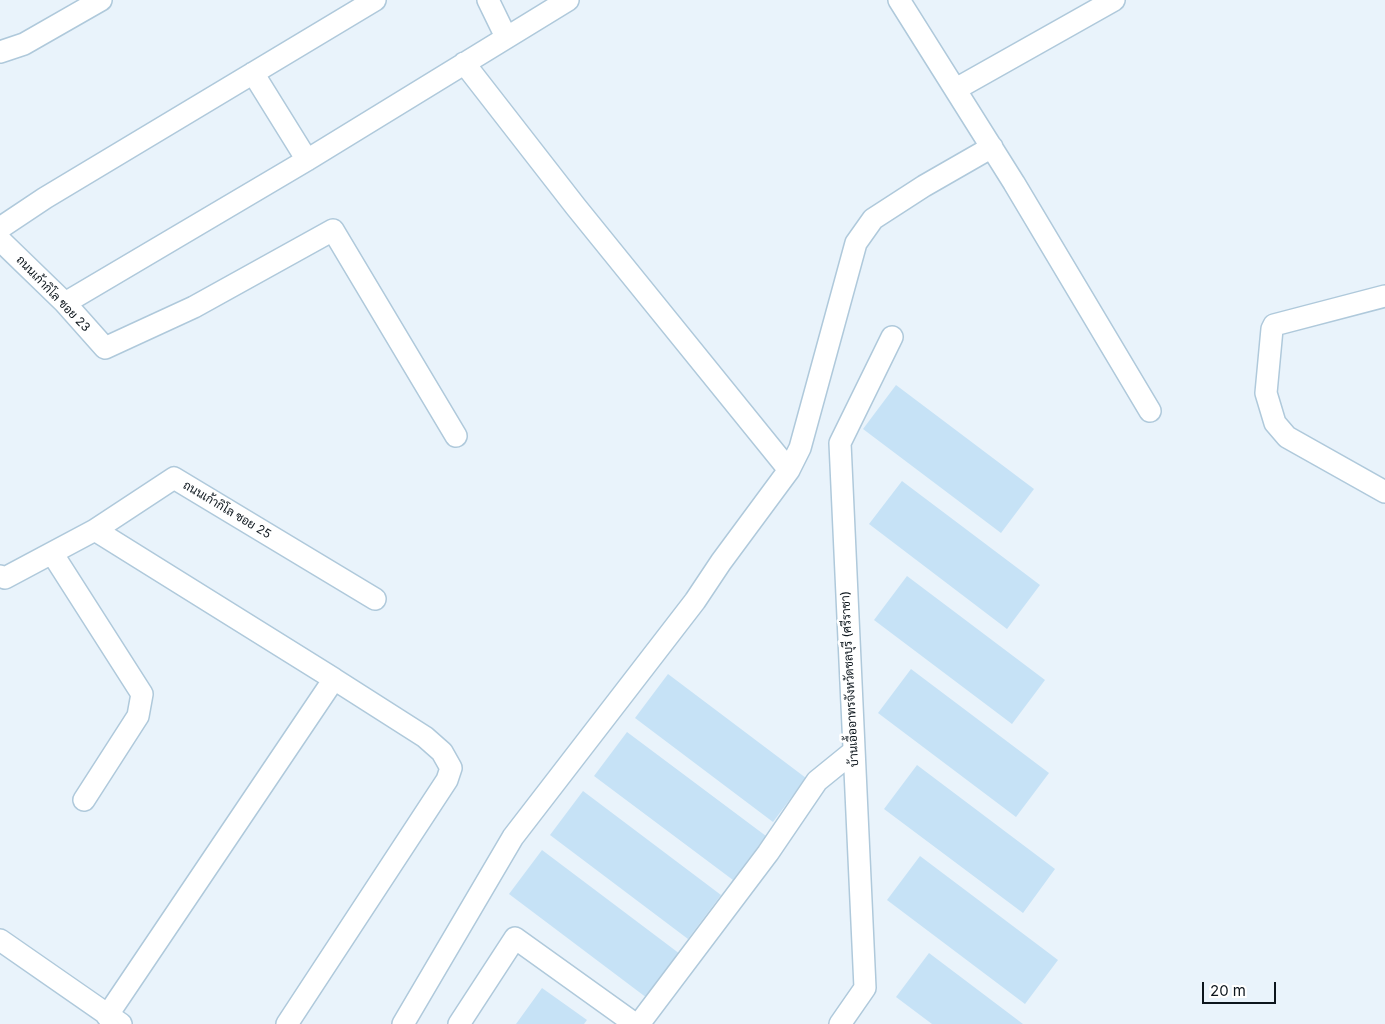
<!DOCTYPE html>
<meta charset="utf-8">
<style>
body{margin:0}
#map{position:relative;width:1385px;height:1024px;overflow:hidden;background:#e9f3fb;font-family:Inter,sans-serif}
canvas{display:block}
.scale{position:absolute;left:1202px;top:982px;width:74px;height:22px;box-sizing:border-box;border:2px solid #0c151c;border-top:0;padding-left:6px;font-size:15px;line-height:18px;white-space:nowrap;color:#0c151c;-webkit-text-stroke:4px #fff;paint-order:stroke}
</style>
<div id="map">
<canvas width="1385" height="1024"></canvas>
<div class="scale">20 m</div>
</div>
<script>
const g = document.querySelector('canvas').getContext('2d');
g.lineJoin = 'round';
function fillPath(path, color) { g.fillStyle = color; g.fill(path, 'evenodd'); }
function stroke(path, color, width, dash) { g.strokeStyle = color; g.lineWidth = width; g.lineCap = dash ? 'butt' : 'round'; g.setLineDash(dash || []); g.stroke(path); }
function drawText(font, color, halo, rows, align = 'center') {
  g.font = font + ' Inter,Sarabun,sans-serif'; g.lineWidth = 5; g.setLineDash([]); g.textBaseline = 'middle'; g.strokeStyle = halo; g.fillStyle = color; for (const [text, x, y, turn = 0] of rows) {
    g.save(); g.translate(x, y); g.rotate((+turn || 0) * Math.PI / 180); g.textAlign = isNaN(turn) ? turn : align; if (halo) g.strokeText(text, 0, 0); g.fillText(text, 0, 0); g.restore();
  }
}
fillPath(new Path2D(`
 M896,385L1034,489L1001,533L863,429Z
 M902,481L1040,585L1007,629L869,524Z
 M907,576L1045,680L1012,724L874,620Z
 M911,669L1049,773L1016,817L878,713Z
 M668,674L806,778L773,822L635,718Z
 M627,732L766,836L733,880L594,776Z
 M917,765L1055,869L1023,913L884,809Z
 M583,791L721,895L688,939L550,835Z
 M542,850L680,954L647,998L509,894Z
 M920,856L1058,960L1025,1004L887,900Z
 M929,953L1023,1024H932L896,997Z
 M542,988L587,1020L584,1024H516Z`), '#c6e2f6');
const minor = new Path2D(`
 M488,0L506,37
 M899,0L1014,183L1150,411
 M0,52L24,44L101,0
 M464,63L576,207L789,470
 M253,73L307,160
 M956,89L1114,0
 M0,228L45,198L375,0
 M0,240L65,303L105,348L194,307L333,230L456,436
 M1385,296L1274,325L1272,329L1266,393L1275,423L1287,437L1385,492
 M65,303L307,160L568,0
 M95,530L334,679L107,1016
 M52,553L142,694L138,716L84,800
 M0,576L5,578L95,530L174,478L375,599
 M0,940L121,1024
 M287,1024L447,780L451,768L442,752L425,737L334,679
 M403,1024L513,837L695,601L721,562L789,470L800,448L856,243L873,219L924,186L992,147
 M459,1024L515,938L635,1024
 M639,1024L768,853L817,781L854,751
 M840,1024L865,988L840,443L892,337`);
stroke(minor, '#afc9db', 24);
stroke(minor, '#fff', 21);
drawText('12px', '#0c151c', '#fff', [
 ["ถนนเก้ากิโล ซอย 23",53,294,46],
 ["ถนนเก้ากิโล ซอย 25",227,510,31],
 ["บ้านเอื้ออาทรจังหวัดชลบุรี (ศรีราชา)",850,679,-93]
]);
</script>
